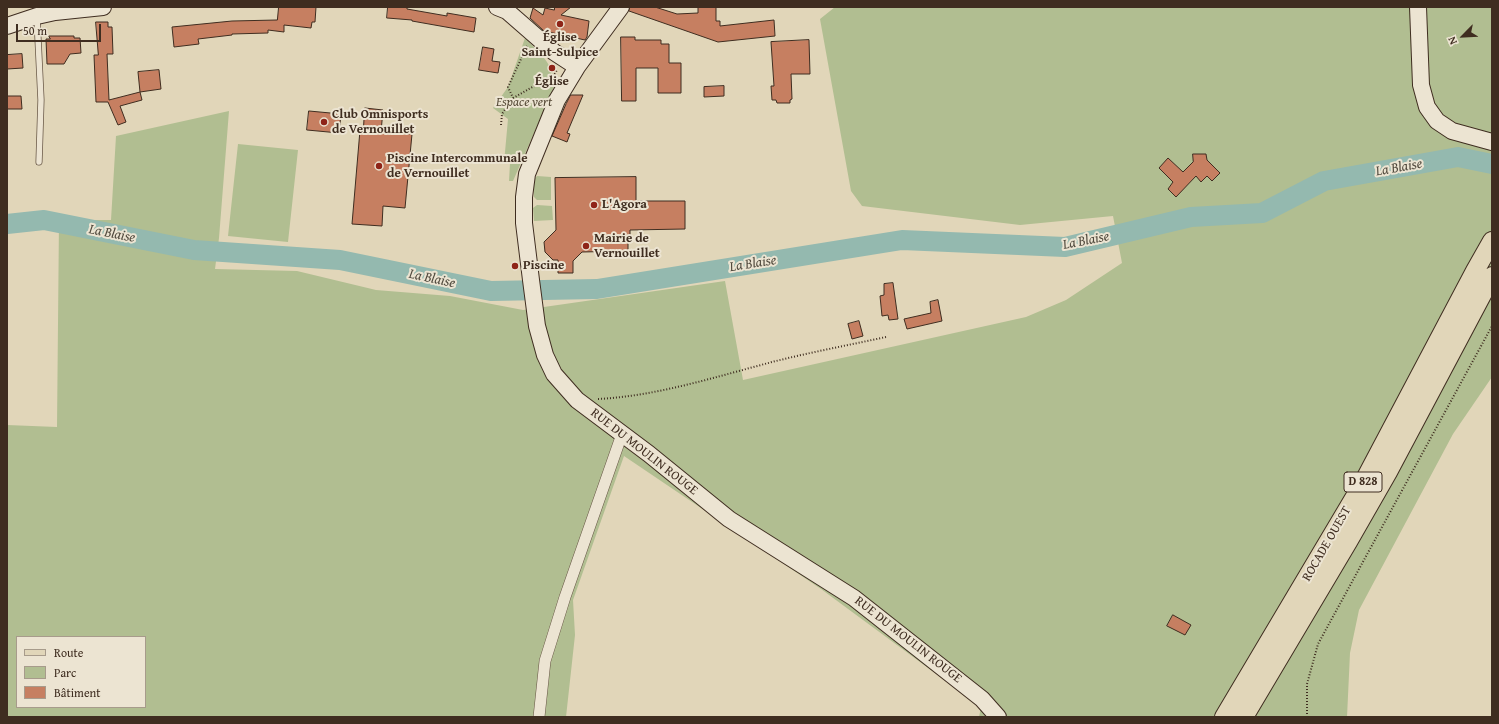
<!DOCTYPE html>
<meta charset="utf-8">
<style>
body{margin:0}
#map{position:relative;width:1499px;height:724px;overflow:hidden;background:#e1d6b9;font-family:"Gentium Book Plus",serif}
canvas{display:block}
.frame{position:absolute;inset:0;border:8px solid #3f2d20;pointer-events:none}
.legend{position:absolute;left:16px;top:636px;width:130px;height:72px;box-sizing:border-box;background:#ece4d2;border:1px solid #a79b8b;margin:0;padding:5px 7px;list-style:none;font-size:12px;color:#3f2d20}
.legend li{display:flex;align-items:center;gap:8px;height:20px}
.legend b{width:20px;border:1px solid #a79b8b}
.north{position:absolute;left:1443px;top:16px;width:40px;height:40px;-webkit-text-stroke:3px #ece4d2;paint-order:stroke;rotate:246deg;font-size:11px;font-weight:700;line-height:16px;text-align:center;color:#3f2d20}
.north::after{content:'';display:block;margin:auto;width:14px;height:18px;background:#3f2d20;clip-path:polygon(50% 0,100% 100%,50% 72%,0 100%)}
.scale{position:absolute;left:16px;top:24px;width:85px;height:18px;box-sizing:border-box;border:2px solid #3f2d20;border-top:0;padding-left:5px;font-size:12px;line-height:14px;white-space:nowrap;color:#3f2d20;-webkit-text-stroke:3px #ece4d2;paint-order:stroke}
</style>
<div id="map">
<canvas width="1499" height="724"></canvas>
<div class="frame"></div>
<ul class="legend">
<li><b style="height:5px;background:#e1d6b9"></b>Route</li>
<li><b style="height:11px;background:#b1be91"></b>Parc</li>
<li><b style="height:11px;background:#c67f61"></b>Bâtiment</li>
</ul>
<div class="north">N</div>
<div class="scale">50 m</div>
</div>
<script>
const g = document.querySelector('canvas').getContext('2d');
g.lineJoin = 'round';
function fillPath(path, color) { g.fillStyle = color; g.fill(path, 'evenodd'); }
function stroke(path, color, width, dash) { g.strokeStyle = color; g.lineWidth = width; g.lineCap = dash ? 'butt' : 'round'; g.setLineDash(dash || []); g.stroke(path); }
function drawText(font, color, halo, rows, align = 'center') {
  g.font = font + ' "Gentium Book Plus",serif'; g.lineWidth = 4; g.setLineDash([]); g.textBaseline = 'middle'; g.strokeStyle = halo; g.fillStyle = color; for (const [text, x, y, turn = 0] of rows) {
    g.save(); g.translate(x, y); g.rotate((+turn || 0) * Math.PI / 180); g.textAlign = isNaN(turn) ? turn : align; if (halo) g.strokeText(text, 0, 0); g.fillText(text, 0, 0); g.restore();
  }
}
fillPath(new Path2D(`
 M835,7H1492V377L1453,434L1359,610L1350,653L1347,717H979L981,707L821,589L624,456L573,600L575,635L566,717H7V425L57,427L59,220H111L116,136L229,111L219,238L215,269L297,271L376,290L450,296L523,310L725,281L743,380L1026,317L1066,300L1122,263L1113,216L1020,225L862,206L851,191L820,19ZM17,637H145V707H17Z
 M525,38C540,53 551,62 556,83L513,181H509L510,163H504L508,119L493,108L508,87Z
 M238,144L298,150L288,242L228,236Z
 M537,176L551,177V200H537L534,197L533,180Z
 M537,205L552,206L553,220L534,221L533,208Z`), '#b1be91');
stroke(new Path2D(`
 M7,224L44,220L194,250L340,260L491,291L597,289L902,240L1065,247L1191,217L1262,213L1324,181L1458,157L1492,164`), '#94b9af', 20);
const building = new Path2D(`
 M279,7H316L315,22H312L311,28L284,25V32L268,30V33L232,34V35L198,39L199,44L174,47L172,27L232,21L277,20Z
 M388,7H407V9L447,16V13L476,18L474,32L412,21V20L387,18Z
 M555,7H571L561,15L589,21L587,37L585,40L544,31L530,18L533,8L543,15L545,8L554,10Z
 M630,7H655L677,14L698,13V7H716V21H720V26L774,20L775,36L718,42L629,11Z
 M96,22H108V27H112L113,54H107L109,100L140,92L142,100L120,106L126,122L118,125L108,102H96L94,55H98Z
 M49,36H74V38H80L81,53L70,54L64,64H47L46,39H50Z
 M621,37H635V40H661V44H669V63H681V93H658V68H636V101H622Z
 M809,40L810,74H791L792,99L790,100V103H777L776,100H772L771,86H774L771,42Z
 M483,47L494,49L492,61L500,62L498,73L479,70Z
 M22,54L23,68L7,69V55Z
 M159,70L161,89L140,92L138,72Z
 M724,86V96L704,97V87Z
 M571,95H583L567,133L570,134L567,142L552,136L566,104Z
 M7,96H21L22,109H7Z
 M365,108L383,110L381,132L412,134L405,208L383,206L382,226L352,224L360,130H363Z
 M309,111L341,114L339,133L307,130Z
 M1193,154H1206L1207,160L1220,173L1212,181L1207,176L1201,182L1196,176L1176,197L1168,189L1173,182L1159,168L1168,158L1183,172L1193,162Z
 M636,177V201H685V229L630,230V242H628V251L582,252L573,261V273H558V260H553L545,252L544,242L556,230L555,178Z
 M893,283L898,319L889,320L888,315L882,316L880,296L884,295V284Z
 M938,300L942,321L907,329L904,319L931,313L930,302Z
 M859,321L863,336L852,339L848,324Z
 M1173,615L1191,625L1185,635L1167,626Z`);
fillPath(building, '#c67f61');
stroke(building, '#3f2d20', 1);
const lane = new Path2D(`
 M37,18L41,100L39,162`);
const street = new Path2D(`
 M539,717L545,661L565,597L622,434`);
const secondary = new Path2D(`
 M497,7L507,11L554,52L577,67
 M621,7L577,67L557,100L527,174L524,197V223L531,280L537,326L545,355L554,374L577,400L649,454L729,519L854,598L982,699L998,717
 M1418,7L1421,85L1427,107L1437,121L1452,131L1492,142
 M7,26L37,16L55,12L103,7`);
const primary = new Path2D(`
 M1224,717L1363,483L1475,271L1492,241
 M1244,717L1348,542L1388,472L1492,276`);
stroke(lane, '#685746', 7);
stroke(street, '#685746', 12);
stroke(secondary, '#3f2d20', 18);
stroke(primary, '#3f2d20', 20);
stroke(new Path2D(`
 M513,98L554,75L557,70
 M501,125L502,114L513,98L508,87L527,46
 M598,399C658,396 718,376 776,361C812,352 849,345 886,337
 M1307,717V684L1318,644L1492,326`), '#3f2d20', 2, [1, 2]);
stroke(lane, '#ece4d2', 5.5);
stroke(street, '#ece4d2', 11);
stroke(secondary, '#ece4d2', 16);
stroke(primary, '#e1d6b9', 18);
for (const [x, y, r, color] of [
 [560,24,4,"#8f2418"],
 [552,68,4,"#8f2418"],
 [324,122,4,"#8f2418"],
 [379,166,4,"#8f2418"],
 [594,205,4,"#8f2418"],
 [586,246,4,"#8f2418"],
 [515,266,4,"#8f2418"]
]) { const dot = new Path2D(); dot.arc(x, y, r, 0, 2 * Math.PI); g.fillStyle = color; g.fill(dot); stroke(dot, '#ece4d2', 1.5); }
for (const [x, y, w] of [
 [1363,482,38]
]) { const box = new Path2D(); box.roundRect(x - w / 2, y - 10, w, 20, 3); g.fillStyle = '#ece4d2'; g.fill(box); stroke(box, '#3f2d20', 1); }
drawText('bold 12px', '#3f2d20', null, [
 ["D 828",1363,482]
]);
drawText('bold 13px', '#3f2d20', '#ece4d2', [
 ["Église",560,38,"center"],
 ["Saint-Sulpice",560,53,"center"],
 ["Église",552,82,"center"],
 ["Club Omnisports",332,115],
 ["de Vernouillet",332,130],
 ["Piscine Intercommunale",387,159],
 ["de Vernouillet",387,174],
 ["L'Agora",602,205],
 ["Mairie de",594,239],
 ["Vernouillet",594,254],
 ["Piscine",523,266]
], 'left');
drawText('italic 13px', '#564a37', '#ece4d2', [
 ["Espace vert",524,103]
]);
drawText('13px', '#3f2d20', '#ece4d2', [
 ["RUE DU MOULIN ROUGE",644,452,38],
 ["ROCADE OUEST",1327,544,-60],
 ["RUE DU MOULIN ROUGE",908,640,38]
]);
drawText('italic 14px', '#50493d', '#ece4d2', [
 ["La Blaise",1399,168,-10],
 ["La Blaise",112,234,11],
 ["La Blaise",1086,241,-11],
 ["La Blaise",753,264,-9],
 ["La Blaise",432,279,12]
]);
</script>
